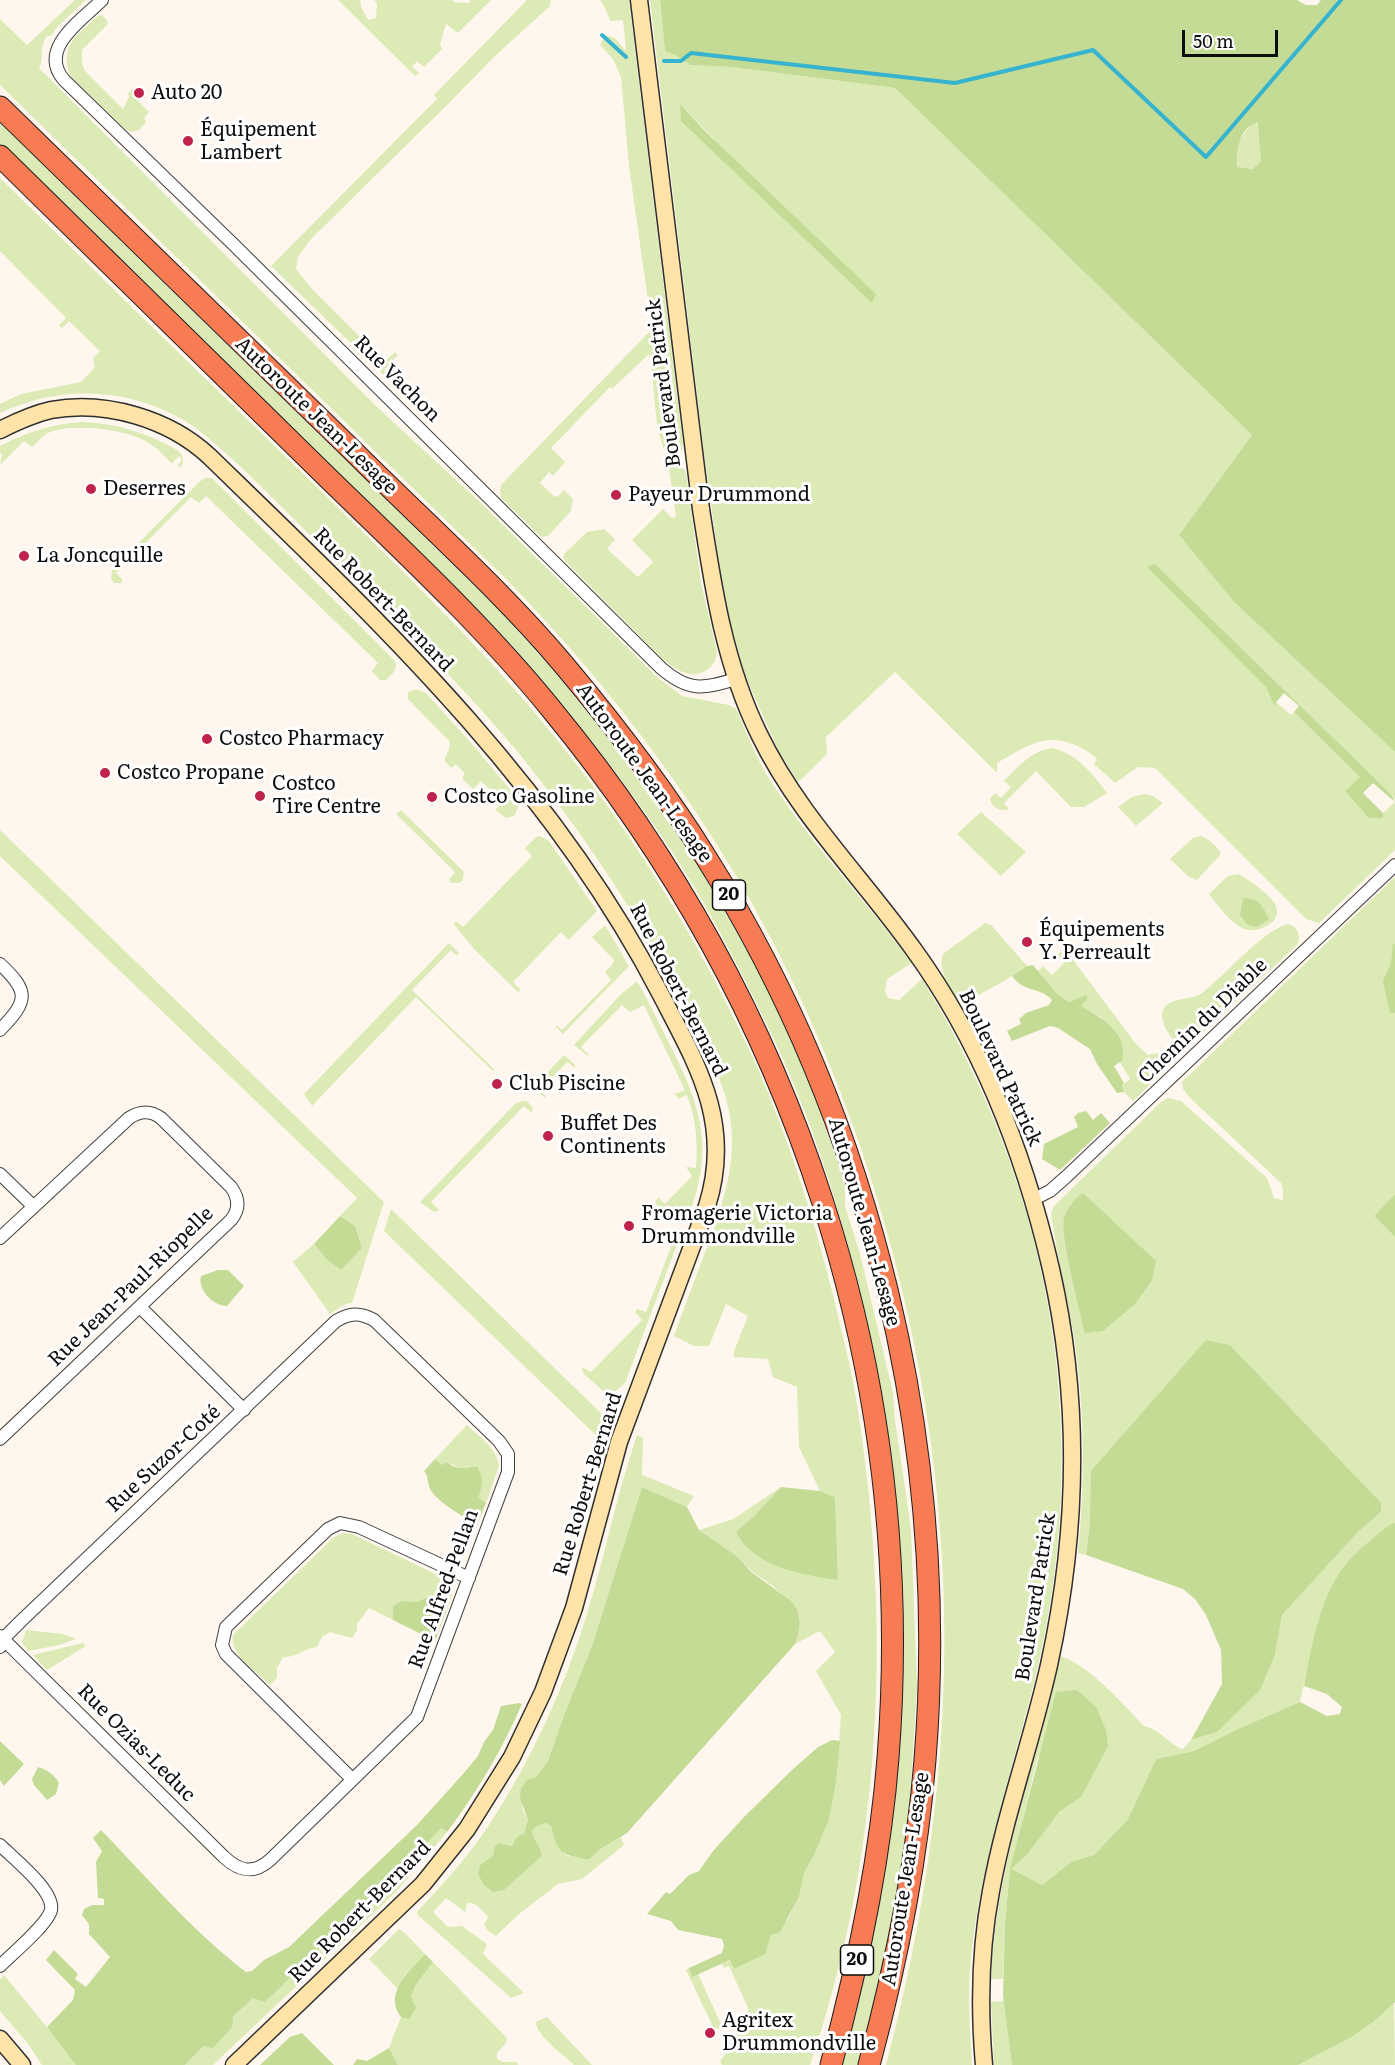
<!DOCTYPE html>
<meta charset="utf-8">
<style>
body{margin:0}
#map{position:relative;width:1395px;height:2065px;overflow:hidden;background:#fff7ed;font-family:Literata,serif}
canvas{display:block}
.scale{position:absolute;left:1182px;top:30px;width:96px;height:27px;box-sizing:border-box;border:3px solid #0d0d0d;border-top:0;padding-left:8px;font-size:18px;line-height:21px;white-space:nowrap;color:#0d0d0d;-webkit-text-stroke:4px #fff;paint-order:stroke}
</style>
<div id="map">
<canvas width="1395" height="2065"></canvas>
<div class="scale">50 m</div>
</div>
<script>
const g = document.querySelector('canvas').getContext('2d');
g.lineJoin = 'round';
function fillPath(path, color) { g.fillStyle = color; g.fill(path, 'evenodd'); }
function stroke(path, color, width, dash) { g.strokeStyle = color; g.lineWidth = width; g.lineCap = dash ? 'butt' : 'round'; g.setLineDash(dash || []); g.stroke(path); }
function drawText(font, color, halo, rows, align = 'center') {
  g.font = font + ' Literata,serif'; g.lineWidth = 6; g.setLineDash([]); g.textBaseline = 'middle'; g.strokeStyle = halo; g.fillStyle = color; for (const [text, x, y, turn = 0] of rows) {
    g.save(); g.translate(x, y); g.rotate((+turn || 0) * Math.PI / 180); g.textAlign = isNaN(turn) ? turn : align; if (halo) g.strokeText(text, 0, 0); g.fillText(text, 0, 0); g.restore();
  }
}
fillPath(new Path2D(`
 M75,0H86L57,27L51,36H47C38,50 45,57 39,68L375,405L484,506L657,677L682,696L729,705L736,709C747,733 756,758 770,780C812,845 866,901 912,963L887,979L885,991L888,998L899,1000L922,979C1054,1194 1095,1438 1034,1683C1010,1778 978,1871 970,1969C968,2001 970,2034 972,2065H886C916,1953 935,1839 942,1724C960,1434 883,1124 735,874C672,768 594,670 509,582L0,85V19L27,45Z
 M338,0H360L361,7L368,20L376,18L377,4L374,0H453V2L469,3L470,0H491L458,33L446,24L440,44L442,49L424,67L417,61L412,67L419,73L415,76Z
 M527,0H551L550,6L494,57L445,107L311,239L298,257L296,269L314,291L369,346L380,366L395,352L398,355L384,370L397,383L394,385L271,266L437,99L434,95Z
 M600,0H629L683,444L681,452L675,456H668C652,432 656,382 649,354L612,389L610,387L551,448L565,462L553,476L549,472L540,483L554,496L558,497L564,490L573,499L571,511L548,536L541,537L502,499L500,492L501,485L652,329L629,166L621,77L613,59L600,45L605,35L615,38L626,51L623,20L610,21L605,8Z
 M650,0H660L665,51L677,56L690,65L732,67L895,88L1252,435L1179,535L1234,602L1395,752V800L1391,794L1155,564L1266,687L1275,706L1276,702L1291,715L1294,712L1361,777L1345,791L1383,818V813L1395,802V850L1319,923L1306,919L1155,768L1138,767L1115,783L1094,764L1097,759C1089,751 1082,748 1073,744C1043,732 1022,749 997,763V773L895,672L826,737L827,754L802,779L798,782L779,752L744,673L724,600L704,453ZM680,105H681L872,302L682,121Z
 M102,15L107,20L108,24L82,50V64L85,71L123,109L129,97L128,94L133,88L135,91L132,95L149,112L144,118L146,122L139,130L131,132L124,128L71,77C58,46 77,35 98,16Z
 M1259,122L1261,161L1254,169L1236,167V145L1251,124Z
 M0,123L498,609L553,670L613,744L695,860L754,963L782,1021L809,1082L845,1183V1206L860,1254L893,1393L895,1420L911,1529L917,1688L908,1829L898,1890L872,2014L858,2065H842C914,1817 921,1571 866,1319C843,1217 812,1115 765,1021C736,961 704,899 667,844C627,785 583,728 537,674C479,605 410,545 346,482C231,369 115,256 0,144Z
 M0,178C108,284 216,389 324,494C411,579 498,663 573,760C645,852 706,956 755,1062C789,1139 815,1221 835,1303C843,1338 853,1374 858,1411C892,1629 882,1855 810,2065H722L720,2062L733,2042L736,2043L738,2015L749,2010L729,1966L724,1968L722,1964L731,1960L734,1968L767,1943L771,1935L788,1919L799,1897L804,1873L814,1855L829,1820L836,1783L841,1715L816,1671L835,1652L820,1631L795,1644L798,1635L800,1623L797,1609L774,1587L750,1570L738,1557L699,1530L733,1519L781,1487L755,1515L736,1532L811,1576L838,1579L835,1497L820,1491L799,1447L797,1387L773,1377L768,1359L734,1357V1351L748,1316L726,1304L709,1346H694L674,1336C684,1308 695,1279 706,1250C725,1197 742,1152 725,1095C716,1064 697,1034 683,1005C639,915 580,829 517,751C458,680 390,616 325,550C298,523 272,497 245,471C222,450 201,428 172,414C117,387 56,387 0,413V404L21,394L81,382L95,367L93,358L100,351L69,321L62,328L59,325L66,318L0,251Z
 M81,422C117,423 148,433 179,451C183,457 185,462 180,468L178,465L182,460L179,456L172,463L175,467C167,459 157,447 147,442C127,429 67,422 46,434C41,437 37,443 32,447L24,441L0,465L2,454L0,453V446L2,445C28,432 52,424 81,422Z
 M674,466L684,469L686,473L701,583L717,652C715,671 698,679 680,671C662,662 649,645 635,631C612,608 589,585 566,562L563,557L565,553L587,532L604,529L615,539L607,549L638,577L653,562L632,540L663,509L672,518L676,517L669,468Z
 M205,478H212L395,661L396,665L394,672L386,680H380L372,671L378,663L206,496L199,503L191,497L116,573L122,579V583H114L111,578L112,570L199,482Z
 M416,689L426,693L473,745L517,798L519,805L514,816L506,818L495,810L503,802L481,781L473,789L462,778L465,774L456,764L451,768L445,761C445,753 452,750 449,741L408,699V692Z
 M1053,748C1078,755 1092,773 1107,793L1084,807H1071L1036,771L1004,803L1009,809C1001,812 992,808 990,799L995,793L1001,798L1011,787L1004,781C1019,766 1031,751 1053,748Z
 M1144,794L1153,796L1163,803L1136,826L1118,807L1132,797Z
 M401,810L464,872L463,880L459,883H451L449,879L455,872L396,814Z
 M981,812L1026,852L1001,876L957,834Z
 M0,830L384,1202L352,1303L345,1304L330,1314L293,1262L314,1244L327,1260L341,1270L362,1248L355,1226L340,1216L357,1198L0,856Z
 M540,836L549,841L597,911L569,940L561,932L513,982L521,990L518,992L474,949L453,923L457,922L463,927L532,856L525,848L536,837Z
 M1201,836C1209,839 1214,844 1220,851V855L1197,880L1189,877L1170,859L1193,838Z
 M1238,874C1249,879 1269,894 1275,904C1285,923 1256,935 1242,928C1230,922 1217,905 1209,894L1228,876Z
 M1395,877V1194L1374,1216L1395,1237V1523L1389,1525L1352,1557L1319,1618L1300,1702L1238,1729L1194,1751L1156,1759L1128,1819L1094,1855L1071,1862L1042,1885L1010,1870L1005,1924L1003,1979H991C995,1869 1036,1763 1060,1656C1088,1664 1123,1704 1144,1726C1160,1729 1168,1744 1183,1749L1191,1740L1217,1732L1275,1654L1282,1615L1358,1532L1381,1512L1380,1503L1230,1345L1206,1340L1090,1525L1086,1555L1078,1553C1085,1483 1085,1413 1075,1343C1068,1300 1057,1257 1051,1213L1054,1206L1162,1101L1168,1098L1181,1101L1267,1178L1274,1198L1283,1200V1189L1281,1183L1190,1098L1183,1089L1182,1082ZM1075,1285L1111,1322L1103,1331L1085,1332ZM1038,1756L1081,1797L1059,1812L1011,1868Z
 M985,923L991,925L1027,966L1006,980L960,1005C952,991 937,971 943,954Z
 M1288,924C1298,927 1301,935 1298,944L1184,1050C1174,1044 1156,1020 1164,1008C1173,996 1192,1001 1202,993C1227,974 1259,933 1288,924Z
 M605,925L629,966L563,1034L555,1026L556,1025L562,1030L611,980L605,972L612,965L614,960L592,937Z
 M449,943L459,953L457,956L451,950L412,990L495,1070L493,1071L416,997L312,1106L304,1094Z
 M1065,949L1136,1044L1148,1055L1158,1053C1161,1060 1159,1066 1162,1073L1133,1101L1124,1092L1122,1085L1130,1079L1120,1062L1101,1017L1080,1006L1088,998L1071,1002L1058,995L1038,971L1043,966L1052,975L1064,963L1057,955Z
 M637,981C649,1002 660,1025 671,1047C702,1109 714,1148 689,1215L686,1217L659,1208L655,1203L658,1197L665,1204L692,1176L686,1167L696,1168C698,1142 696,1119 687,1095L678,1099L675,1094L685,1090L644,1005L630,1012L622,1005L581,1047L589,1055L588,1056L574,1045L620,995Z
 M564,1055L575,1065V1068L567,1062L540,1090L546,1096L545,1098L535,1089V1085Z
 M522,1101H527L533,1108L532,1113L524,1106L431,1202L439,1210L434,1212L420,1202L515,1104Z
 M391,1209L610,1422L603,1442L384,1231Z
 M666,1232L678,1237V1242L625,1383L616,1391H603L583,1373L582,1367L591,1372L642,1320L635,1312L637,1309L646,1312L674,1239L664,1234Z
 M467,1425C479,1437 497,1448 499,1466L486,1503L478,1499L469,1466L461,1469L448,1462L442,1465L435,1459Z
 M637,1435L643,1438L642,1475L694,1496L687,1507L642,1487L592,1646L564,1715L548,1761L536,1777L522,1808L528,1820L524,1834L512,1846L499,1843L493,1856L481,1864L504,1890L542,1856C541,1846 534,1841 532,1831L537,1826L545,1823L551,1826L565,1855L589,1860L599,1850L621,1837L624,1845L582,1879L558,1884L519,1914L496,1936L488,1931L484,1925L488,1917C482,1910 477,1902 467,1903L465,1912L446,1898L433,1912L448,1927L462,1926L487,1944L483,1954L524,1993L511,1998L418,1915L417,1912C442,1885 467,1858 487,1828C530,1763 564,1689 587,1614C605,1555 617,1494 637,1435Z
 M343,1533L352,1534L450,1581C457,1590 449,1602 446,1612L444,1608L445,1595L416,1602L400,1601L393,1606V1620L369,1608L357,1624V1630L352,1638L330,1632L322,1637L317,1647C302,1649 299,1657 283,1657L277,1668V1678L270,1685C257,1672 229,1655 233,1635L334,1537Z
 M26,1630L63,1634L76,1639L59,1645L28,1651L22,1642Z
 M83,1643L86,1646L47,1670L33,1655Z
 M441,1828L447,1832L396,1892L213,2065H185L253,1998L374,1895Z
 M399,1929L405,1933L425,1954L404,1976L398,1989L369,1959Z
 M433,1962L507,2038L506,2043L497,2053V2059L503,2062H517L518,2065H398L389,2048L401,2017L409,2018L414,2006L411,1997L415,1986Z
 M689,1968L692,1976L698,1974L721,2024L719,2029L713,2027L686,1970Z
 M4,1975L73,2059L76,2065H42L28,2044L0,2011V1980Z
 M1004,2001L1012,2065H994L991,2002Z
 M1394,2002L1395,2065H1298L1350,2038L1372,2023Z
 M547,2017L592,2065H574C564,2055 536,2036 536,2022Z`), '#dceab6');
fillPath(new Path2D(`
 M660,0H1297L1306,5H1317L1321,0H1395V752L1234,602L1179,535L1252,435L895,88L732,67L690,65L677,56L665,51ZM1258,122L1261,161L1253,169L1237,167C1236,149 1239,128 1258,122Z
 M680,104L705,131L876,294L872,303L681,121Z
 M1155,564L1391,794L1395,802L1373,783L1363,793L1383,813V818H1369L1345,791L1360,777L1294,712L1299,706L1284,693L1276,702L1275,707L1266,687L1147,567Z
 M1243,898C1260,899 1262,905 1269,919L1257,927L1248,925L1240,915Z
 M1393,944H1395V1013H1390L1383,981L1391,963Z
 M1033,965L1058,995L1070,1002L1086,995L1088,998L1081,1006C1102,1018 1129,1033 1122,1061L1114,1066L1124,1083L1122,1085L1124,1092L1117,1093L1097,1064L1090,1049L1058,1028L1050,1026L1012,1041L1007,1031L1021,1024L1019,1019L1026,1013L1049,1005L1052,1000C1039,986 1024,993 1012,976L1027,966Z
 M1086,1111L1093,1120L1101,1113L1110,1123L1060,1170L1042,1159L1044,1144L1078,1127L1074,1117L1078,1113Z
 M1083,1193L1156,1261L1152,1280L1135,1304L1103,1331L1085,1333C1080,1311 1060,1235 1064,1219C1067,1208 1074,1199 1083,1193Z
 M1395,1194V1237L1374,1216Z
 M340,1216L355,1226L362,1248L341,1270L327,1260L314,1244Z
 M218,1270H228L244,1286L227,1306C213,1306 197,1289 201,1276Z
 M1206,1340L1230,1345L1381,1503V1512L1358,1532L1282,1615L1275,1654L1260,1690L1217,1732L1191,1740L1222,1684L1221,1650L1206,1615L1195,1599L1183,1589L1086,1555L1090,1524L1091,1471Z
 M435,1459L442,1465L447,1462C460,1472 463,1466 477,1467C485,1479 482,1486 478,1498L486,1503L477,1525C462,1515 439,1504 430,1489C427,1483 429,1476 424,1471Z
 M642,1487L687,1507L699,1530L738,1557L750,1571L791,1601L797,1609L800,1623L798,1635L795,1644L627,1833L599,1850L589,1860C561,1854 558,1855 551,1826L545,1823L537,1826L532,1831C534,1841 541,1846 542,1856L504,1890L493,1892L483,1884L478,1873L481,1864L493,1856L495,1846L499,1843L512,1846L517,1837L524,1834L528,1820L520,1798L521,1788L527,1780L536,1777L548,1761L564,1715L592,1646Z
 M781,1487L820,1491L835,1497L838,1580C802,1575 754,1567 736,1532L755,1515Z
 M1395,1523V2002L1372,2023L1350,2038L1298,2065H1012L1003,1996L1005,1924L1010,1869L1056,1692L1077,1690L1096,1707L1106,1730L1108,1746L1081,1797L1059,1812L1028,1853L1011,1869L1042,1885L1071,1862L1094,1855L1128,1819L1156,1759L1194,1751L1238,1729L1300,1702L1327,1716L1340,1714L1342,1707L1327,1694L1304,1686C1313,1641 1320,1591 1353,1556C1364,1545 1377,1535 1389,1525Z
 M437,1594L445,1595L444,1608L446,1612L435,1641L393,1620V1606L401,1601L416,1602Z
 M519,1703L522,1704C502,1750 477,1792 447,1832L441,1828L410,1861L265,2002L253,1998L233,2017L232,2027L213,2048L204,2046L185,2065H76L47,2027L73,2000L75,1990L46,1960L54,1950L78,1974L75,1979L86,1987L110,1957L89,1934V1924L82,1915L84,1909L92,1905H104V1899L98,1898L96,1862L102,1851L93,1838L101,1830C148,1878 192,1931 246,1972L252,1971L264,1960L289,1947L417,1825L463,1774L478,1756L484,1742L493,1730L501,1706Z
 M832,1740L840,1741L836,1783L829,1820L814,1855L804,1873L799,1897L780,1932L771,1935L765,1954L734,1969L730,1960L692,1977L689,1968L722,1953L724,1946L722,1939L678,1930L671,1921L647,1914L666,1892L670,1894L689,1875L699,1871L713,1851L743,1818L792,1770L818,1747Z
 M0,1741L24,1764L4,1786L0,1780Z
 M38,1767C47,1770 54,1774 59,1783L56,1794L47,1800L34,1785L32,1779Z
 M425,1954L433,1962L415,1986L411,1997L416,2008L409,2019L401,2017C383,1994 409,1971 425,1954Z
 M302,2033L334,2065H260L290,2037Z
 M389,2048L398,2065H353L357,2059L367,2061Z`), '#c3db95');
stroke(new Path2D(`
 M602,35L626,57
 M664,61H681L691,53L955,83L1093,50L1206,157L1341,0`), '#36b3cf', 4);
const street = new Path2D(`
 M102,0C82,20 37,49 64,80L233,244L661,668C689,692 702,689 736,679
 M0,964C30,992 28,1001 0,1030
 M0,1174L33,1206
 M1034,1199L1050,1191L1067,1176L1395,865
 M0,1238L129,1118C140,1111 150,1110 161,1118L231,1187C239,1198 240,1209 231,1220L0,1439
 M140,1307L244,1410
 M0,1636L3,1639L224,1857C239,1871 253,1875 270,1860L417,1717L508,1472V1454L499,1441L374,1320C359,1312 350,1313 336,1321L22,1620L3,1639L0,1647
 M352,1779L226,1654L222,1645L226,1627L328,1529L340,1523L359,1527L469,1578
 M0,1845C13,1858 55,1891 51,1910C48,1924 12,1954 0,1966`);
const secondary = new Path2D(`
 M639,0L701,509C713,587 724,663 759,734C798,815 862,877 914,950C982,1044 1025,1156 1051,1269C1081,1401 1078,1533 1049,1665C1032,1741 1005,1814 991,1891C980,1948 979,2007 984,2065
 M0,430C16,422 33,414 51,410C106,400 169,419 209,456C379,621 551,782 661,995C698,1066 733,1124 707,1206L619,1442L574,1608L543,1692L512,1757L467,1829L423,1884L234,2065
 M0,2039L22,2065`);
const highway = new Path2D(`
 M0,107C118,222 236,337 354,452C424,522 500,589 564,665C615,726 665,791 707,859C873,1124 950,1449 925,1760C917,1863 896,1965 869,2065
 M0,156C109,263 218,370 327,477C404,552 484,626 552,710C795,1005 918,1375 888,1758C880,1862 858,1965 831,2065`);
stroke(street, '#404040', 14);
stroke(secondary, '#2f2f2f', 19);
stroke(highway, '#1e1e1e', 23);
stroke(street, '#fff', 12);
stroke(secondary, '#ffe3a8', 16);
stroke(highway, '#f77b53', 21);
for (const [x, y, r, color] of [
 [139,93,6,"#bf234c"],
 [188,141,6,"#bf234c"],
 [91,489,6,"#bf234c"],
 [616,495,6,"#bf234c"],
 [24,556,6,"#bf234c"],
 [207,739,6,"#bf234c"],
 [105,773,6,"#bf234c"],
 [260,796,6,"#bf234c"],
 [432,797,6,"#bf234c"],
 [1027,942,6,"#bf234c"],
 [497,1084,6,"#bf234c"],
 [548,1136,6,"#bf234c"],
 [629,1226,6,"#bf234c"],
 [710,2033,6,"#bf234c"]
]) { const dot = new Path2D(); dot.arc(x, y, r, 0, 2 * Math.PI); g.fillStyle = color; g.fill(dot); stroke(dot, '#fff', 2); }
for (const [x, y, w] of [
 [729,895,33],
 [857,1960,33]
]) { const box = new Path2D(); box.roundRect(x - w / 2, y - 15, w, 30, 4.5); g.fillStyle = '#fff'; g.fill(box); stroke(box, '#0d0d0d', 1.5); }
drawText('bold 18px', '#0d0d0d', null, [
 ["20",729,895],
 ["20",857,1960]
]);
drawText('20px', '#0d0d0d', '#fff', [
 ["Auto 20",151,93],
 ["Équipement",200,130],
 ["Lambert",200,153],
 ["Deserres",103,489],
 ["Payeur Drummond",628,495],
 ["La Joncquille",36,556],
 ["Costco Pharmacy",219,739],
 ["Costco Propane",117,773],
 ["Costco",272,784],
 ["Tire Centre",272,807],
 ["Costco Gasoline",444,797],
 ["Équipements",1039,930],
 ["Y. Perreault",1039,953],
 ["Club Piscine",509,1084],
 ["Buffet Des",560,1124],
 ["Continents",560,1147],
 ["Fromagerie Victoria",641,1214],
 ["Drummondville",641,1237],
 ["Agritex",722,2021],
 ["Drummondville",722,2044]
], 'left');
drawText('20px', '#0d0d0d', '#fff', [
 ["Rue Vachon",397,379,45],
 ["Boulevard Patrick",664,383,-97],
 ["Autoroute Jean-Lesage",316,416,44],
 ["Rue Robert-Bernard",383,600,46],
 ["Autoroute Jean-Lesage",644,773,54],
 ["Rue Robert-Bernard",678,990,63],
 ["Chemin du Diable",1203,1021,-44],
 ["Boulevard Patrick",1000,1068,65],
 ["Autoroute Jean-Lesage",864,1222,74],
 ["Rue Jean-Paul-Riopelle",131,1287,-44],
 ["Rue Suzor-Coté",164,1459,-43],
 ["Rue Robert-Bernard",588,1484,-73],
 ["Rue Alfred-Pellan",444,1589,-70],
 ["Boulevard Patrick",1036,1597,-81],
 ["Rue Ozias-Leduc",136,1743,45],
 ["Autoroute Jean-Lesage",906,1879,-81],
 ["Rue Robert-Bernard",360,1912,-45]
]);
</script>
